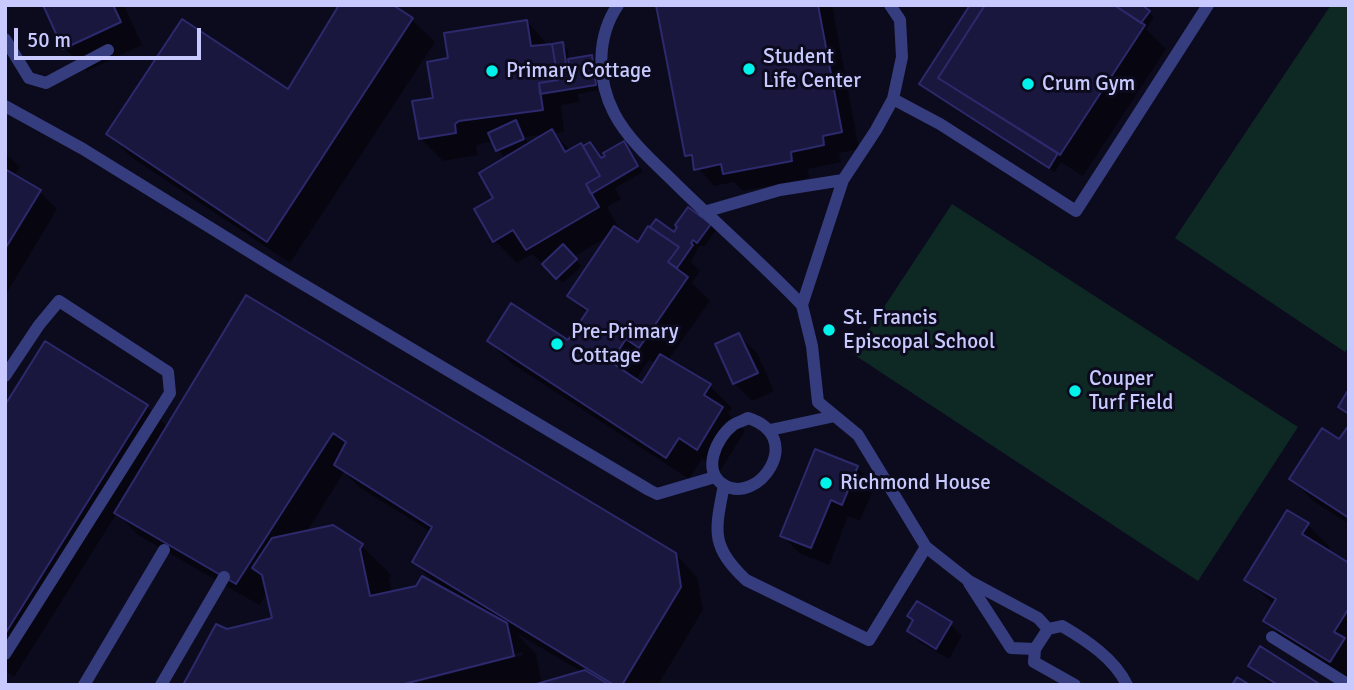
<!DOCTYPE html>
<style>
body{margin:0}
#map{position:relative;width:1354px;height:690px;overflow:hidden;background:#0c0b1e;font-family:Signika,sans-serif}
canvas{display:block}
.frame{position:absolute;inset:0;border:7px solid #c8caff;pointer-events:none}
.scale{position:absolute;left:14px;top:28px;width:187px;height:32px;box-sizing:border-box;border:4px solid #c8caff;border-top:0;padding-left:9px;font-size:21px;line-height:24px;white-space:nowrap;color:#c8caff;-webkit-text-stroke:5px #0c0b1e;paint-order:stroke}
</style>
<div id="map">
<canvas width="1354" height="690"></canvas>
<div class="frame"></div>
<div class="scale">50 m</div>
</div>
<script>
const g = document.querySelector('canvas').getContext('2d');
g.lineJoin = 'round';
function fillPath(path, color) { g.fillStyle = color; g.fill(path, 'evenodd'); }
function stroke(path, color, width, dash) { g.strokeStyle = color; g.lineWidth = width; g.lineCap = dash ? 'butt' : 'round'; g.setLineDash(dash || []); g.stroke(path); }
function drawText(font, color, halo, rows, align = 'center') {
  g.font = font + ' Signika,sans-serif'; g.lineWidth = 6; g.setLineDash([]); g.textBaseline = 'middle'; g.strokeStyle = halo; g.fillStyle = color; for (const [text, x, y, turn = 0] of rows) {
    g.save(); g.translate(x, y); g.rotate((+turn || 0) * Math.PI / 180); g.textAlign = isNaN(turn) ? turn : align; if (halo) g.strokeText(text, 0, 0); g.fillText(text, 0, 0); g.restore();
  }
}
fillPath(new Path2D(`
 M1331,5L1349,7V346L1345,352L1175,238Z
 M952,204L1298,427L1198,581L853,354Z`), '#0e2824');
fillPath(new Path2D(`
 M45,5H124L142,45L87,71L64,48Z
 M389,5L412,20L435,42L290,263L131,157L108,134L289,91Z
 M658,5H832L859,149L839,153L841,162L808,169L809,178L742,191L734,182L714,186L687,155Z
 M1149,12L1154,17L1146,29L1166,49L1083,176L1061,162L1055,172L921,84Z
 M527,21L549,46L562,44L568,50L569,60L592,57L597,63L601,90L578,94L579,102L561,105L564,132L554,133L571,151L590,144L602,160L624,143L629,148L638,164L611,180V184L640,167L643,172L615,188L621,199L607,207L620,230L618,231L638,244L657,221L674,234L710,225L716,230L704,247L700,245L691,262L700,271L692,283L710,301L668,360L710,386L732,408L728,414L745,431L720,471L702,459L689,479L511,363L489,341L569,342L587,314L570,296L609,236L573,257L582,266L563,283L532,254L517,263L495,241V199L520,151L519,149L503,156L494,142L482,143L476,146L478,155L443,161L420,138L450,60ZM548,134L529,146L525,137ZM649,360L656,364L642,385L635,381Z
 M5,153L20,167L14,176L39,191L57,209L5,296Z
 M247,298L675,554L697,577L703,610L658,685H408L523,655L522,652L393,685L227,631L274,619L268,592L259,605L138,535L117,513L14,677L5,671V409L46,344L147,407L168,427ZM344,472L359,487L431,532L414,562L437,585L392,593L389,579L391,575L362,546L306,533ZM516,633L582,672L542,684L536,654Z
 M739,335L757,353L774,391L752,401L734,383Z
 M1349,428V524L1313,501L1291,478L1340,442Z
 M857,468L875,485L860,521L848,516L829,565L799,553L782,535Z
 M1308,525L1330,547L1327,552L1349,565V680L1287,643L1265,620L1274,605L1246,579Z
 M950,624L962,636L949,659L921,643L909,631Z
 M1250,665L1318,685H1270Z`), '#0007');
const building = new Path2D(`
 M43,5H113L121,22L63,49Z
 M339,5H393L413,18L267,242L106,134L182,19L288,89Z
 M656,5H818L842,132L823,136L824,145L791,152L792,161L723,174L721,164L694,170L692,155L685,156Z
 M970,5H985L938,78L1058,153L1049,168L919,84Z
 M985,5H1114L1145,25L1060,155L938,78Z
 M1114,5H1142L1150,11L1141,23Z
 M527,20L531,46L552,44L558,80L539,83L543,110L459,121L455,124L456,133L419,139L412,101L433,98L427,62L448,58L444,33Z
 M563,42L566,64H569L568,59L592,55L596,85L540,94L539,83L558,80L552,44Z
 M516,120L524,139L496,151L488,133Z
 M552,129L565,152L581,143L600,176L586,184L599,207L526,250L513,230L493,242L474,209L493,198L479,173Z
 M624,141L638,166L591,194L586,184L600,176L583,146L590,142L601,158L605,156L603,153Z
 M5,169L41,190L5,249Z
 M688,207L711,224L697,243L693,240L691,243L693,245L677,268L668,262L679,247L650,227L656,219L674,232L677,227L675,225Z
 M614,226L638,242L648,226L679,247L668,262L688,277L639,348L626,339L611,362L642,383L660,354L711,384L704,395L723,407L697,450L679,438L666,458L487,341L511,303L568,340L588,310L567,296Z
 M563,244L577,259L556,279L542,264Z
 M246,295L676,553L681,587L622,685H614L412,562L432,527L334,465L346,442L333,433L236,584L114,513Z
 M739,333L758,373L733,384L715,344Z
 M45,341L148,405L5,634V405Z
 M1347,392L1349,393V414L1338,407Z
 M1349,425V518L1289,479L1322,428L1339,439Z
 M815,449L858,466L842,505L831,500L811,548L780,536Z
 M1287,510L1309,523L1302,534L1349,563V608L1334,632L1345,638L1330,662L1263,621L1276,599L1244,580Z
 M333,525L363,544L360,549L370,596L416,586L422,576L507,623L514,656L400,685H183L216,624L227,629L272,618L262,575L252,568L272,538Z
 M917,601L952,622L936,649L907,631L913,620L907,616Z
 M1260,646L1321,685H1278L1248,666Z
 M585,670L610,685H533Z
 M1237,677L1250,685H1232Z`);
fillPath(building, '#1a173f');
stroke(building, '#2c296c', 2);
stroke(new Path2D(`
 M618,5C596,37 597,80 614,113C627,138 650,159 670,178C714,222 760,261 802,305
 M890,5L900,20L902,57L893,99L876,130L843,180L802,305L812,346L818,402L858,435L926,547L969,581L1038,618L1048,629
 M5,39L29,78L46,83L108,50
 M893,99L940,124L1076,211L1208,5
 M5,106L83,149L274,267L649,490L657,494L715,477
 M704,212L780,190L843,180
 M5,376L39,325L59,301L168,372L170,393L5,654
 M748,418C807,437 758,506 724,485C701,472 716,438 733,425C737,422 743,421 748,418Z
 M770,430L835,416
 M724,485C715,531 710,546 746,580L869,640L926,547
 M969,583L1011,648L1035,649
 M1272,637L1349,685
 M84,685L164,550
 M161,685L224,577
 M1075,685L1034,662L1035,649L1048,629L1062,626C1086,640 1115,659 1127,685`), '#353d7e', 12);
for (const [x, y, r, color] of [
 [749,69,7,"#00f3ea"],
 [492,71,7,"#00f3ea"],
 [1028,84,7,"#00f3ea"],
 [829,330,7,"#00f3ea"],
 [557,344,7,"#00f3ea"],
 [1075,391,7,"#00f3ea"],
 [826,483,7,"#00f3ea"]
]) { const dot = new Path2D(); dot.arc(x, y, r, 0, 2 * Math.PI); g.fillStyle = color; g.fill(dot); stroke(dot, '#0c0b1e', 2.5); }
drawText('21px', '#c8caff', '#0c0b1e', [
 ["Student",763,57],
 ["Life Center",763,81],
 ["Primary Cottage",506,71],
 ["Crum Gym",1042,84],
 ["St. Francis",843,318],
 ["Episcopal School",843,342],
 ["Pre-Primary",571,332],
 ["Cottage",571,356],
 ["Couper",1089,379],
 ["Turf Field",1089,403],
 ["Richmond House",840,483]
], 'left');
</script>
